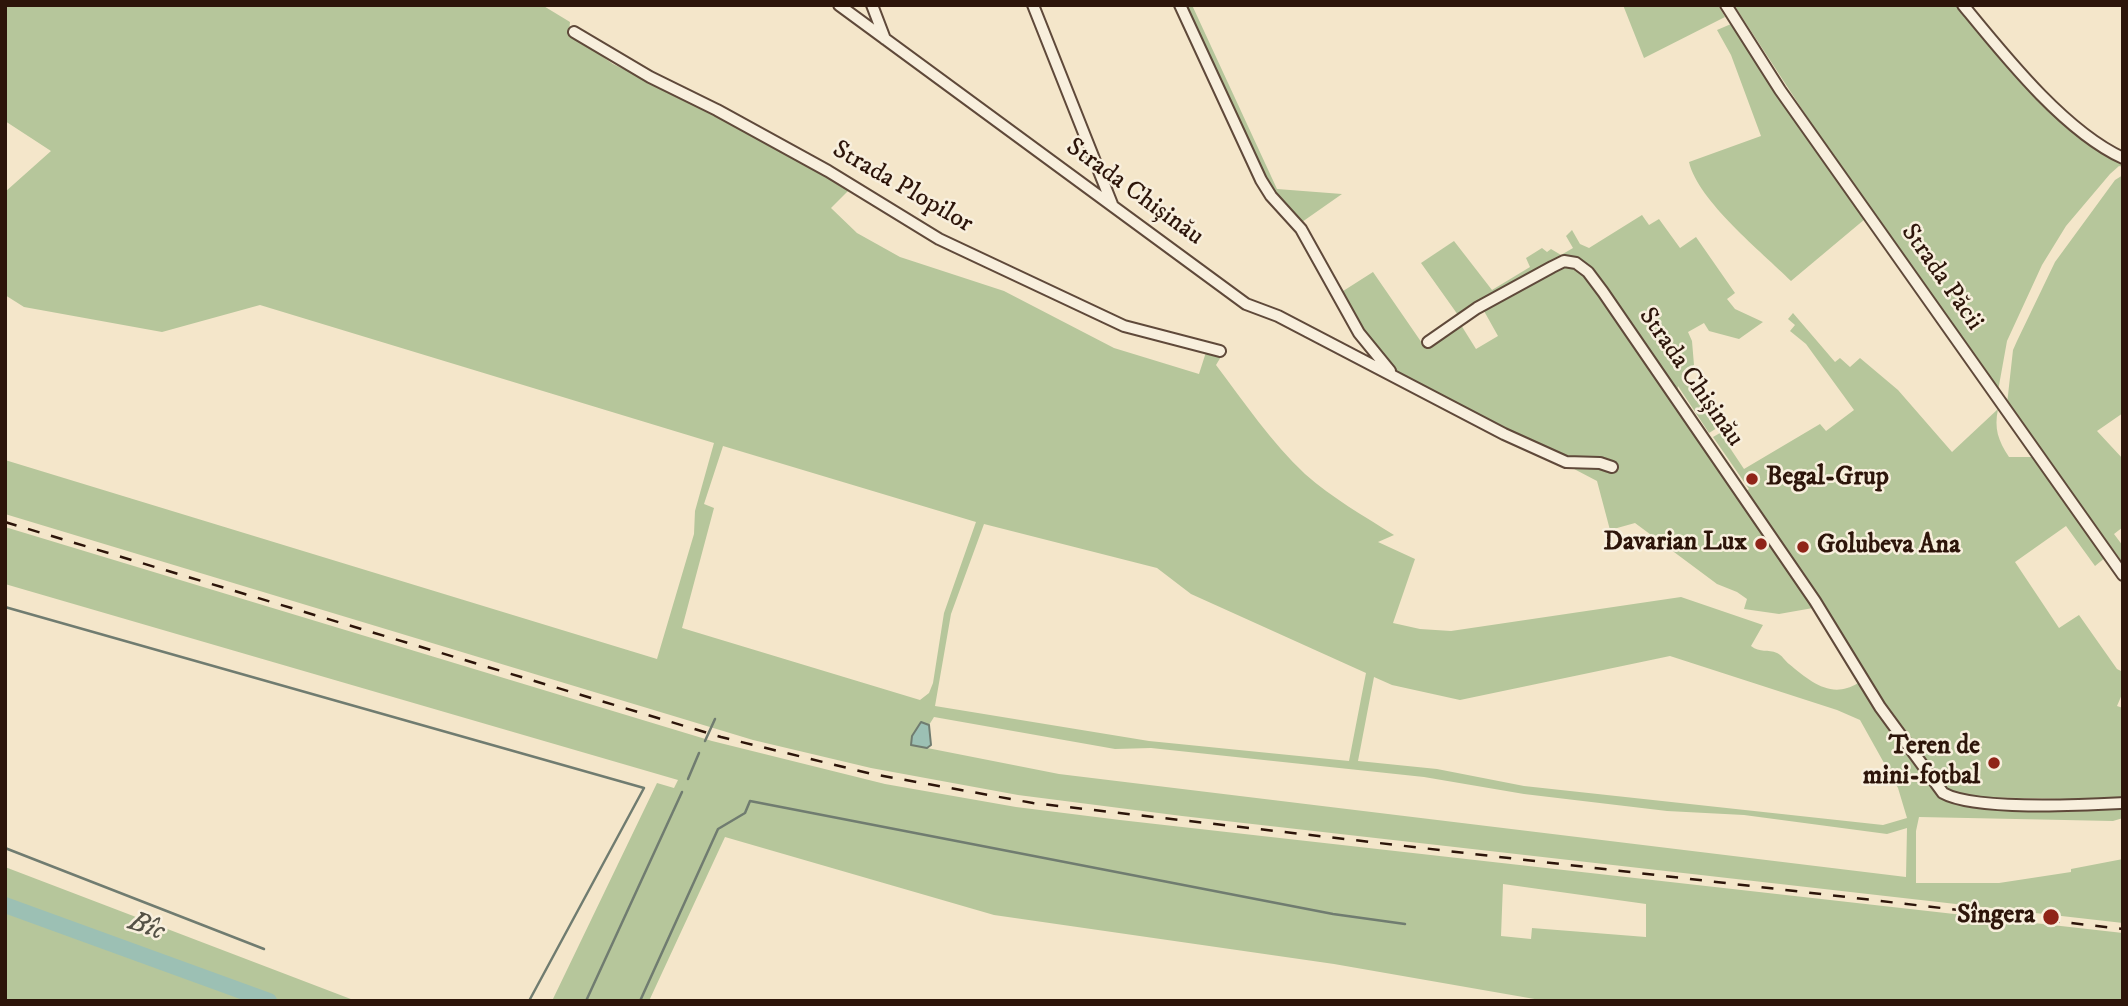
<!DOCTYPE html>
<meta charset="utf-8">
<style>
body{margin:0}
#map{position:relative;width:2128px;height:1006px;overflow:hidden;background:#f4e6ca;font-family:"IM FELL DW Pica",serif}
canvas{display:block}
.frame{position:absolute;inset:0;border:7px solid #2d150a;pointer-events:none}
</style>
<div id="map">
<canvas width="2128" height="1006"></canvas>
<div class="frame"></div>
</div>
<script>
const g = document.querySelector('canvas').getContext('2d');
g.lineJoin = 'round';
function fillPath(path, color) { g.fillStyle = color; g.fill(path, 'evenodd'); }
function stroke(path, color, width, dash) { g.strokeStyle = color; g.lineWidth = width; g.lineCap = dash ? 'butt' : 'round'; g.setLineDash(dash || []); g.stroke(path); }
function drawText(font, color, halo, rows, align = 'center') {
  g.font = font + ' "IM FELL DW Pica",serif'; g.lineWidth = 5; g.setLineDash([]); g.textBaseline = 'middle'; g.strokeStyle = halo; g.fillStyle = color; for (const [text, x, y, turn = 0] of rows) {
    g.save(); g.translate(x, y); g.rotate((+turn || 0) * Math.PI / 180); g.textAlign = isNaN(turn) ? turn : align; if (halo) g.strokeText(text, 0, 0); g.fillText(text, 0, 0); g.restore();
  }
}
fillPath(new Path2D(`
 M5,5H542L570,22L569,33L613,64L713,112L849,190L831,208L857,233L900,257L1004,291L1114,348L1199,374L1207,349L1222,355L1216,365C1244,402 1271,442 1305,474C1332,498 1364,516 1394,535L1378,542L1415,559L1393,623L1420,629L1451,631L1681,597L1763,625L1751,646C1760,653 1768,649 1777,653C1782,655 1785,661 1789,664C1810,681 1831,700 1858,683L1934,789L1947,801L1960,805L2123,809V818L2113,821L1919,817L1916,831V883H1999L2071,872V869L2123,859V923L1182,816L1018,795L871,768L753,740L5,514V460L657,659L694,534L695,511L714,443L260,305L162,332L24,307L5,295V192L51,151L5,121ZM723,446L976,522L944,613L933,683L929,693L920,700L682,628L714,508L704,504ZM984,524L1157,568L1191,594L1366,673L1349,761L1149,741L935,706L951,614ZM1670,656L1837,710L1860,720L1898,788L1907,818L1883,825L1524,786L1437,769L1358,761L1374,677L1392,685L1460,700ZM934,717L1115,749L1151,748L1424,777L1524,794L1667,811L1744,815L1887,834L1907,828L1906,877L1059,774L912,745L921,722L929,725Z
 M1186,5H1192L1277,189L1342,194L1302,222L1275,195L1264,180Z
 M1623,5H1718L1725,17L1644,58Z
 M1734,5H1958L2007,64L2123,163V167L2119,166L2110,174L2066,226L2042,265L2007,341L1998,391L1839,166Z
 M1731,24L1865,219L1791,281C1762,252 1698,201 1689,162L1761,136L1731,55L1717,30Z
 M2123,175V413L2097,431L2123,459V527L2114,534L2123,546V563L2007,404L2013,350L2017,341L2055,262L2115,180Z
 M1642,215L1649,225L1659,219L1680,248L1696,237L1735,293L1727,299L1735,309L1763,322L1739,339L1709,331L1704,323L1688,332L1692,341L1694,365L1682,373L1717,428L1709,433L1678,386L1677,392L1593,269L1581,260L1571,257L1458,315L1421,263L1454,241L1492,290L1530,267L1526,258L1542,248L1547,252L1551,249L1561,255L1573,248L1566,236L1572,230L1580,244L1589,248Z
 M1565,265L1576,268L1583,273L1772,546L1813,608L1779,614L1744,609L1747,599L1737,592L1717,584L1635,523L1610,530L1597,481L1450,404L1393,371L1360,330L1340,293L1373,272L1424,346L1433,345L1461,325L1476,349L1498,336L1484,311L1554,269Z
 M1793,313L1835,362L1840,358L1850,367L1860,358L1898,390L1952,452L1998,409C1994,429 1998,440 2009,457H2033L2106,557L2095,566L2066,526L2015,562L2059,628L2079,615L2117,669L2123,672V692L2117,706L2123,708V800L1971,797L1953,793L1941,785L1890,715L1815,595L1746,491L1749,489L1713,437L1720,433L1744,469L1820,424L1826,431L1854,410L1806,344L1790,331L1795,325L1788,319Z
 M5,527L712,741L885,784L1016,807L1120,820L2123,933V1001H1546L1334,964L994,915L725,837L649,1001H552L657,783L674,788L678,780L5,584ZM1503,884L1646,904V937L1532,928L1531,939L1501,936Z
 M5,867L356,1001H5Z`), '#b6c69b');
const water = new Path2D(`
 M921,722L929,725L931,745L927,748L911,745L912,736Z`);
fillPath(water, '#9cc0b4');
stroke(water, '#707c70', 2);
stroke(new Path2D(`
 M5,607L644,788L529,1001
 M705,741L715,719
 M688,779L699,753
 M5,848L264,949
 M586,1001L682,792
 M640,1001L718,829L745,813L750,801L1333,914L1405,924`), '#707c70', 2.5);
stroke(new Path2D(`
 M5,905L269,1001`), '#9cc0b4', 16);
const minor = new Path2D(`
 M839,5L1246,304L1278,316L1504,434L1566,462L1600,463L1612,467
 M872,5L885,39
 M1033,5L1112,204
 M1180,5L1261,180L1271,196L1301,229L1359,333L1390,371
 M1726,5L1780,90L2123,575
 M1963,5C2004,55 2064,131 2123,158
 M574,32L650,77L717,110L828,171L939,239L1124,326L1220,351
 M1428,342L1477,308L1552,267L1564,261L1576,263L1588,272L1603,292L1815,601L1880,707L1943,793C1975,811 2084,805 2123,803`);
stroke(minor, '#5f493a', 14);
stroke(minor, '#f8efdd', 10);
stroke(new Path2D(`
 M5,522L721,737L872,774L1033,803L2123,929`), '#2d150a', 2.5, [12, 12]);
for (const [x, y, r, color] of [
 [1752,479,7,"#8f2418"],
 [1761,544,7,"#8f2418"],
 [1803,547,7,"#8f2418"],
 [1994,763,7,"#8f2418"],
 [2051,917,9,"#8f2418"]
]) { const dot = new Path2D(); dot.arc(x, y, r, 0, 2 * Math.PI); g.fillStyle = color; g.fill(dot); stroke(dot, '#f8efdd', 2.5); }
drawText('26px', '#2d150a', '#f8efdd', [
 ["Strada Plopilor",902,188,30],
 ["Strada Chișinău",1134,193,36],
 ["Strada Păcii",1941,278,55],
 ["Strada Chișinău",1690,378,55]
]);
drawText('bold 26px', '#2d150a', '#f8efdd', [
 ["Begal-Grup",1766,479,"left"],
 ["Davarian Lux",1747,544],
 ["Golubeva Ana",1817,547,"left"],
 ["Teren de",1980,748],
 ["mini-fotbal",1980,778],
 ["Sîngera",2035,917]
], 'right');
drawText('italic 28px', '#545146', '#f8efdd', [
 ["Bîc",146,928,20]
]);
</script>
